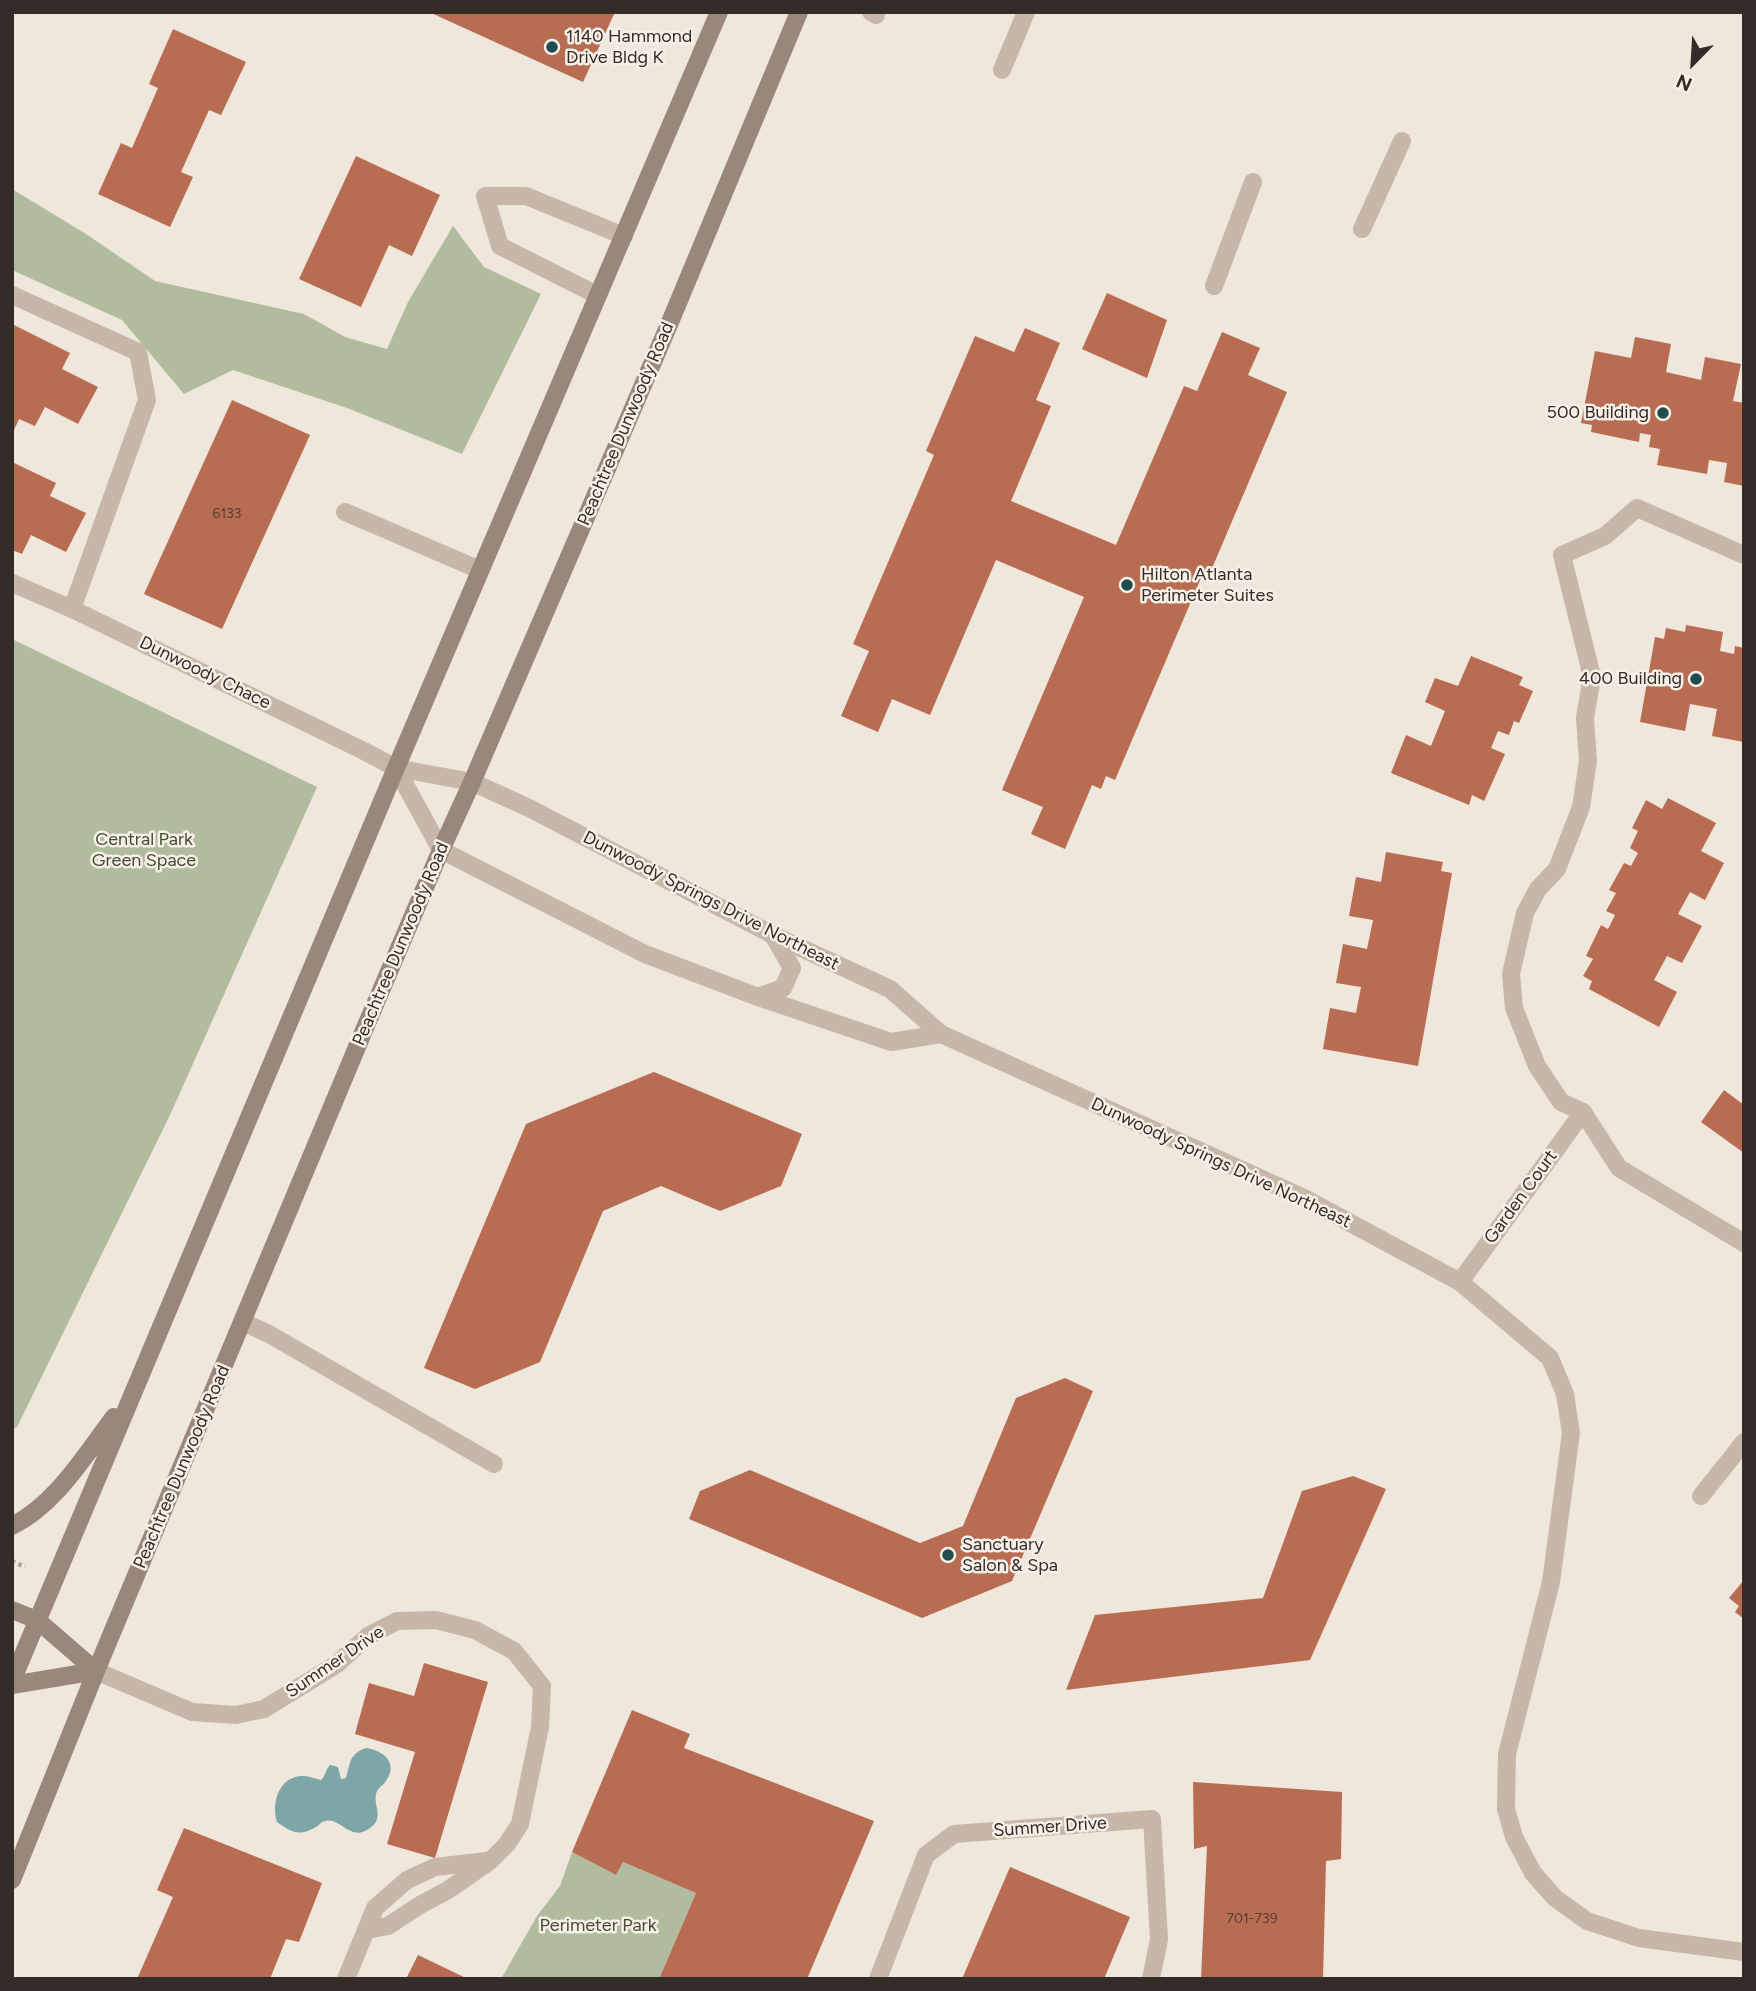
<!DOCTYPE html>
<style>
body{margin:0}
#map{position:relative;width:1756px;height:1991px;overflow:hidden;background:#efe6dc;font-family:Figtree,sans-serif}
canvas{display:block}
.frame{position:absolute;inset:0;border:14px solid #342c28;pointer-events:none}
.north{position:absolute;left:1658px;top:28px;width:70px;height:70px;-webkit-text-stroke:5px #f7f0e8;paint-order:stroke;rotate:204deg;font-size:19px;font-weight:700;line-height:28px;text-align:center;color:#342c28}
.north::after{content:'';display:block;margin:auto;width:24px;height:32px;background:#342c28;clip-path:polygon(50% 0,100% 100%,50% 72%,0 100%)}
</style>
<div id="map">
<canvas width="1756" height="1991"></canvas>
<div class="frame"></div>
<div class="north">N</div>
</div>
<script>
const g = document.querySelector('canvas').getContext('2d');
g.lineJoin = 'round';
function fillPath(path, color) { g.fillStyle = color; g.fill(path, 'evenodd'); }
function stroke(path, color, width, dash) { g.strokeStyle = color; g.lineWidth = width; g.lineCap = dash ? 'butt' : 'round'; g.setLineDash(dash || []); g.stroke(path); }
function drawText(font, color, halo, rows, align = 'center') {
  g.font = font + ' Figtree,sans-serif'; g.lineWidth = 5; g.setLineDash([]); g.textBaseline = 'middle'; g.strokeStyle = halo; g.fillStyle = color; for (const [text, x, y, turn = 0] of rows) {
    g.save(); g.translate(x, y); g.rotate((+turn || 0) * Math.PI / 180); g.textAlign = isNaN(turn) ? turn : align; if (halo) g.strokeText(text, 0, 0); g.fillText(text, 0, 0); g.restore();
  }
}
fillPath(new Path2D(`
 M12,189L86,234L155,281L304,314L345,337L387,349L408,302L453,226L484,267L541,294L462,454L347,408L233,370L184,394L122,320L12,270Z
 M12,639L317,787L170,1115L17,1427L12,1429Z
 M572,1852L616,1875L623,1862L696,1893L659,1979H501L537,1916L560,1886Z`), '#b1bc9e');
fillPath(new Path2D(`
 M366,1748C383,1750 399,1763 386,1781C383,1786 378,1787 376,1794C373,1807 387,1820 365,1831C349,1839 340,1817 325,1821C319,1823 321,1824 316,1827C299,1837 291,1832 277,1822C271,1803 279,1775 304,1776C309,1776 316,1779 321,1780C326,1775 325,1770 330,1765L338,1767L341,1779L346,1778C351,1762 349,1754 366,1748Z`), '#7ea6a9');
fillPath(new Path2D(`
 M429,12H615L583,82Z
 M173,29L246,62L221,115L209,110L181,172L193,177L170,227L98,194L121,143L132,148L158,88L149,84Z
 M356,156L440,195L412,256L389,245L361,307L299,279Z
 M1107,293L1167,320L1147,378L1082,349Z
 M12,324L70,353L62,369L98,387L78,424L45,407L35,426L19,419L14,430L12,428Z
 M1025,328L1060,343L1036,400L1051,406L1011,501L1116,545L1184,386L1197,391L1222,332L1260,348L1248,375L1287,392L1210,573L1204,571L1115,780L1106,776L1101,789L1092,785L1065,849L1031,834L1043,807L1002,790L1084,597L996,560L930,715L892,699L878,732L841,716L869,651L853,644L934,455L926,451L975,336L1014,352Z
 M1635,337L1671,344L1666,372L1701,380L1705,357L1741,364L1733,401L1744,403V486L1724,482L1727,463L1709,460L1707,474L1657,465L1660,449L1649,447L1651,435L1640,433L1639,442L1591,432L1592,425L1581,423L1595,351L1631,358Z
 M232,400L310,435L222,629L144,594Z
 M12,462L56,483L50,496L86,513L66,552L31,535L22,554L12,550Z
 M1686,625L1723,632L1720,651L1734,654L1735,646L1744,648V742L1712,736L1717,709L1690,704L1685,731L1640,722L1655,637L1664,639L1666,628L1685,632Z
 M1471,656L1523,677L1519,685L1533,691L1519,723L1514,721L1509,735L1498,731L1491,748L1505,754L1484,801L1472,795L1469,805L1391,773L1406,735L1431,746L1445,711L1425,702L1435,678L1458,686Z
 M1668,798L1716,823L1701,851L1724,863L1705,900L1690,892L1678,914L1702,926L1682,963L1667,956L1654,980L1677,992L1659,1027L1589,989L1592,981L1583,976L1593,959L1586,956L1601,925L1608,929L1615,915L1606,911L1616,893L1609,890L1624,863L1631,866L1638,853L1630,848L1638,831L1632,828L1646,800L1662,809Z
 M1386,852L1443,862L1441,871L1452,873L1418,1066L1323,1049L1330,1008L1356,1013L1361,987L1336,983L1343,944L1367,949L1373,920L1349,916L1356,877L1381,882Z
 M654,1072L802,1134L781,1186L720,1211L661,1186L603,1211L540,1362L475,1389L424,1368L526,1124Z
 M1724,1090L1744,1105V1153L1701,1122Z
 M1065,1378L1093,1391L1012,1581L922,1618L689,1519L700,1491L750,1470L920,1543L963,1526L1016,1398Z
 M1353,1476L1386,1489L1310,1660L1066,1690L1095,1615L1263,1598L1302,1491Z
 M1744,1580V1619L1735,1612L1739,1606L1729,1598Z
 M424,1663L488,1682L435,1858L387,1844L415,1752L355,1734L369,1683L414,1696Z
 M632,1710L690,1734L684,1748L874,1821L807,1979H659L696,1893L623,1862L616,1875L572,1852Z
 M1193,1782L1342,1792L1341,1859L1326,1861L1323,1979H1201L1207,1846L1194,1849Z
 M184,1828L322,1883L299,1942L286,1939L270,1979H137L173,1897L157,1890Z
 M1010,1867L1130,1917L1104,1979H962Z
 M418,1955L468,1979H406Z`), '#b86c51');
stroke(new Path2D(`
 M12,1561L25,1567`), '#b1a194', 4.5, [3.5, 3.5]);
stroke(new Path2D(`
 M871,12L876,15
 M1002,70L1026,12
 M1362,229L1402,141
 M1214,286L1253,182
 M12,295L138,352L147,400L72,609
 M597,295L500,246L485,196H526L624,236
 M345,512L480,570
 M758,997L783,988L792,968L773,935
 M243,1322L269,1334L494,1464
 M1701,1496L1744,1442`), '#c6b7a9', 18);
stroke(new Path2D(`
 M1744,555L1637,508L1605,536L1562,555L1592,677L1585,718L1588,761L1581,807L1557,869L1538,889L1525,913L1511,974L1514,1008L1537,1066L1561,1102L1583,1112L1619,1168L1744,1243
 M12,583L72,609L364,751L396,768L472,782L529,808L773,935L890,989L941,1034L1304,1198L1460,1282L1550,1358L1565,1394L1571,1433L1551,1582L1507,1754L1506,1809L1514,1837L1533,1873L1555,1898L1587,1921L1639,1938L1744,1952
 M396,768L441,850L645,954L758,997L891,1042L941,1034
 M1460,1282L1583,1112
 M96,1671L192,1712L236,1715L264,1709L337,1664L368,1636L397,1621L436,1620L475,1630L514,1651L542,1686L540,1727L520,1824L507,1844L490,1861L448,1890L420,1905L388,1926L367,1930
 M346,1979L375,1908L407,1880L435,1867L487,1861
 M878,1979L926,1855L954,1834L1152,1819L1159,1939L1151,1979`), '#c6b7a9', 18);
stroke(new Path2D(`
 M12,1526C56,1504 85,1455 114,1417
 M12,1610L37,1620L96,1671
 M12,1681L396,768L719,12
 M12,1685L96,1671
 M12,1880L96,1671L362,1035L441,850L472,782L668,327L799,12`), '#99877b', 18);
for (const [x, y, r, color] of [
 [552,47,7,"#234c50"],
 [1663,413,7,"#234c50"],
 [1127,585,7,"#234c50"],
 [1696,679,7,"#234c50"],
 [948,1555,7,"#234c50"]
]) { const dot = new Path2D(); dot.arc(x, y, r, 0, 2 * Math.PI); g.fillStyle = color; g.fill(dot); stroke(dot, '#f7f0e8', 2.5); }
drawText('14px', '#553c32', null, [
 ["6133",227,514],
 ["701-739",1252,1919]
]);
drawText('18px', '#342c28', '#f7f0e8', [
 ["1140 Hammond",566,37],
 ["Drive Bldg K",566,58],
 ["500 Building",1649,413,"right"],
 ["Hilton Atlanta",1141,575],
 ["Perimeter Suites",1141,596],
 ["400 Building",1682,679,"right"],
 ["Sanctuary",962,1545],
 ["Salon & Spa",962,1566]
], 'left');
drawText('18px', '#342c28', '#f7f0e8', [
 ["Peachtree Dunwoody Road",626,424,-67],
 ["Dunwoody Chace",205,673,26],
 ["Dunwoody Springs Drive Northeast",711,901,27],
 ["Peachtree Dunwoody Road",401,944,-67],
 ["Dunwoody Springs Drive Northeast",1221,1163,25],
 ["Garden Court",1521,1197,-54],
 ["Peachtree Dunwoody Road",182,1467,-67],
 ["Summer Drive",335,1662,-34],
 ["Summer Drive",1050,1827,-4]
]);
drawText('18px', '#434f2f', '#f7f0e8', [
 ["Central Park",144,840],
 ["Green Space",144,861],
 ["Perimeter Park",598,1926]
]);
</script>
